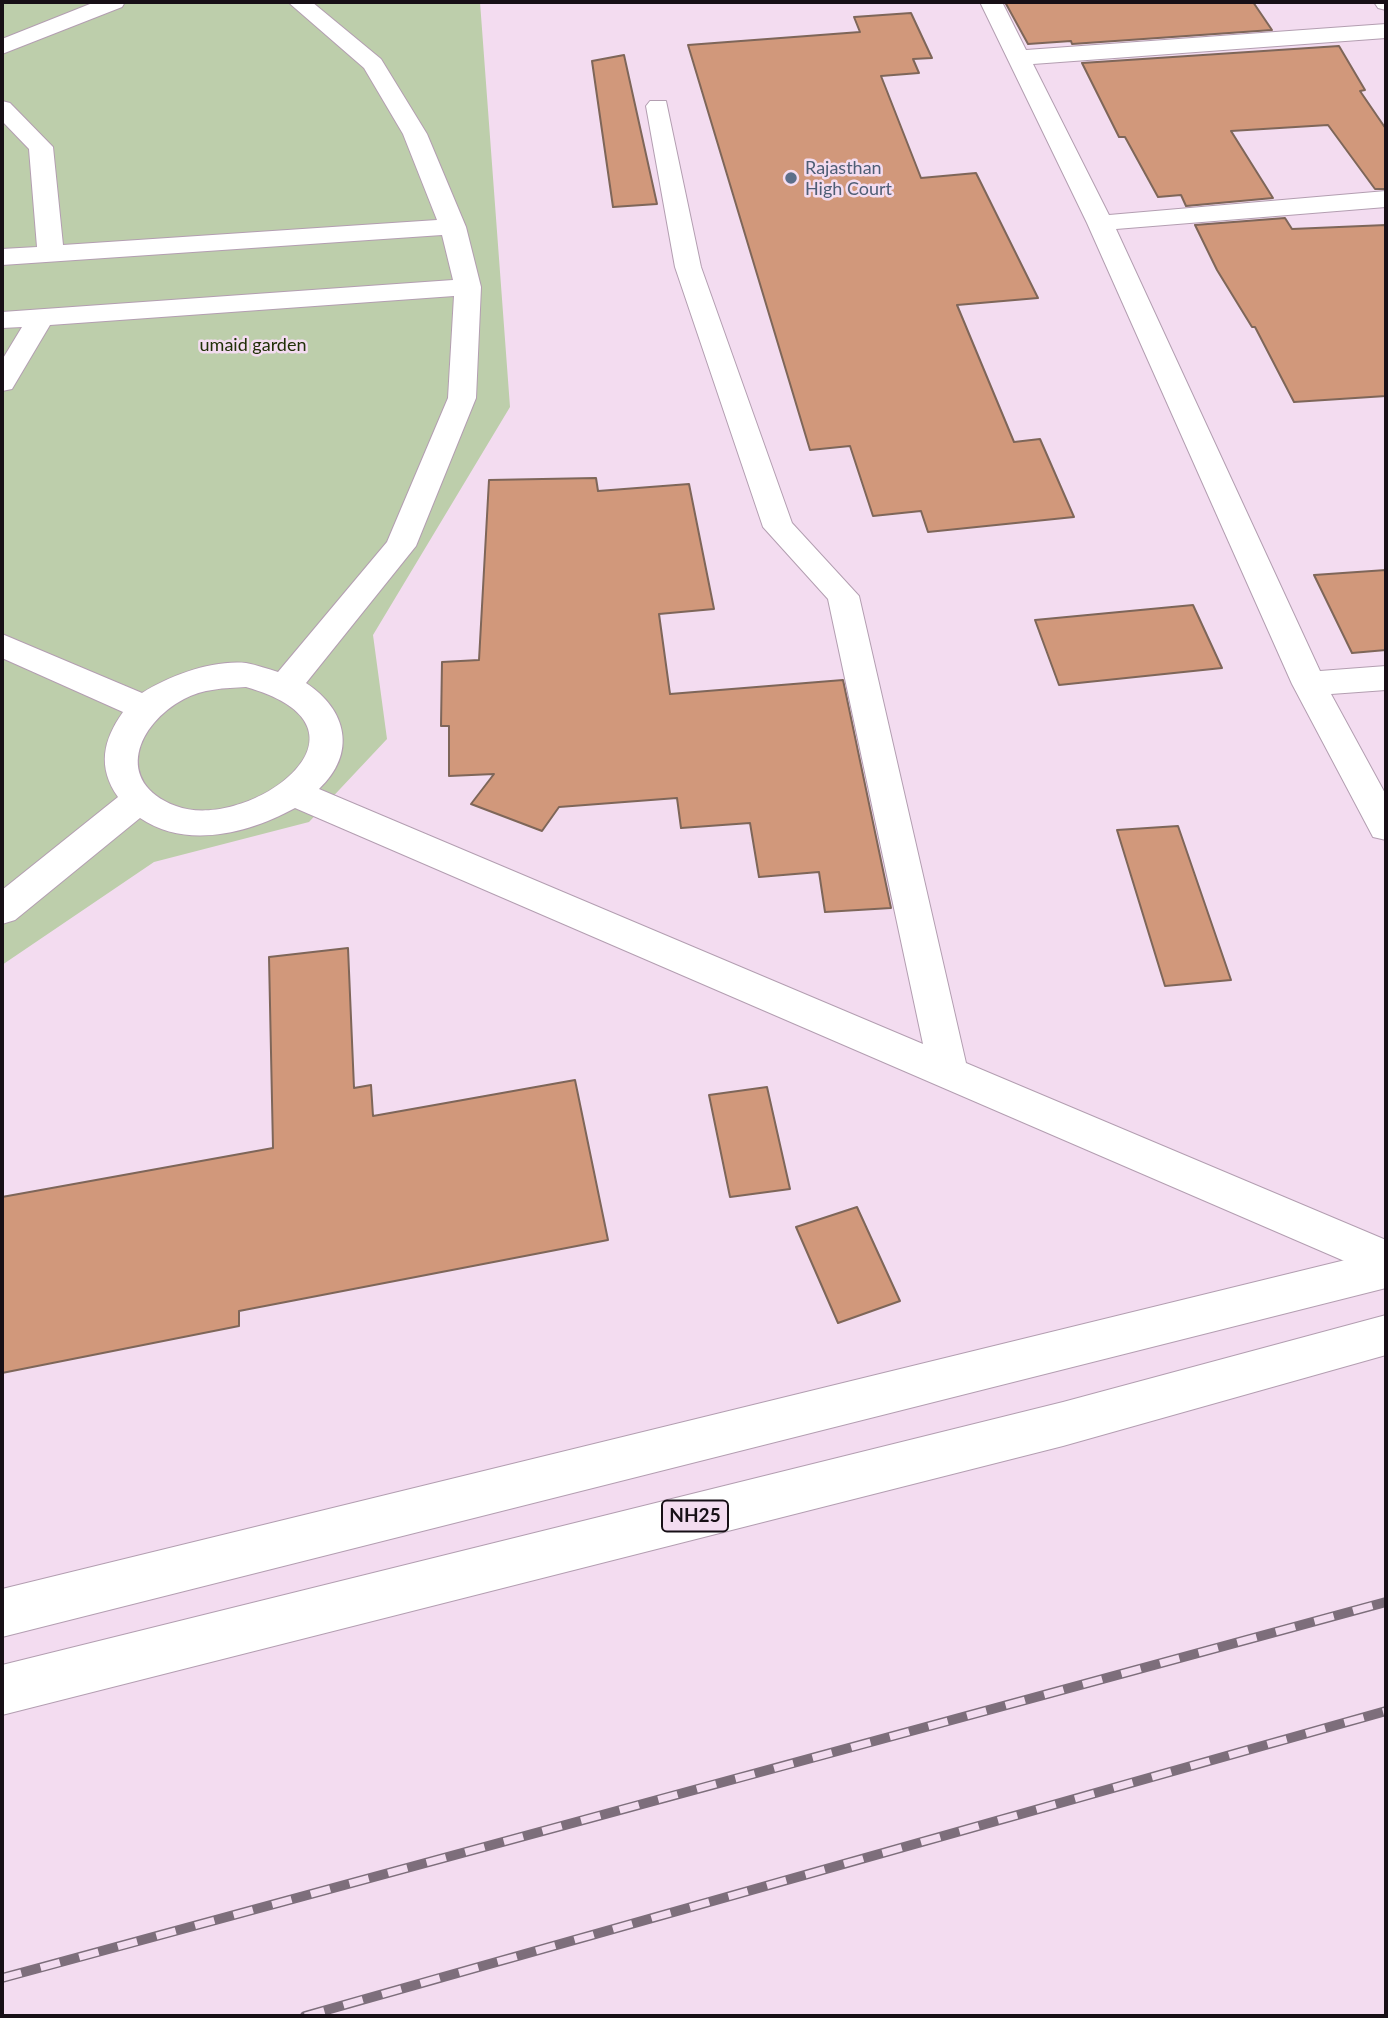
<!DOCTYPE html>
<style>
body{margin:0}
#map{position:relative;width:1388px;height:2018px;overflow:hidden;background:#f3dcf0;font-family:Lato,sans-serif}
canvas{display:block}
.frame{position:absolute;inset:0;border:4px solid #170f16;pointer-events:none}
</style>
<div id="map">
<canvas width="1388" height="2018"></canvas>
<div class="frame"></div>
</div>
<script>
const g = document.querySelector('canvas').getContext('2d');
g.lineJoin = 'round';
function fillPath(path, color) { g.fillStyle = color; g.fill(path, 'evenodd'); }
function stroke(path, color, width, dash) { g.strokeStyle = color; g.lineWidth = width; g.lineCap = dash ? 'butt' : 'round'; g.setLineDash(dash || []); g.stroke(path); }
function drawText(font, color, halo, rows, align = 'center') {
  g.font = font + ' Lato,sans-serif'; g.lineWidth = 5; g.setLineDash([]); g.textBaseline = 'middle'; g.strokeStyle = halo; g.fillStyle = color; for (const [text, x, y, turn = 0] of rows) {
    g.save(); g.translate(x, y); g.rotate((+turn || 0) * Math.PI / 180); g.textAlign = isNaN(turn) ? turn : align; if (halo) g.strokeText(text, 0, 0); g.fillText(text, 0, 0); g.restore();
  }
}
fillPath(new Path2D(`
 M2,2H480L510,407L373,635L387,739L309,822L154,862L2,965Z`), '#bdceab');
const building = new Path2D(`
 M1005,2H1253L1272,30L1072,44L1071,41L1028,44Z
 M911,13L932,58L913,59L919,73L881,76L921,178L976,173L1038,298L957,305L1014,442L1040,439L1074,517L928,532L921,511L873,516L850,446L810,450L688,45L860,32L854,17Z
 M1339,46L1365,90L1360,91L1386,129V189H1375L1328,125L1231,131L1273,198L1186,206L1181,195L1158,197L1125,137H1119L1082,63Z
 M624,55L657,204L613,207L592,61Z
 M1285,218L1292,229L1386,225V396L1294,402L1255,327H1252L1217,270L1195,225Z
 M596,478L598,491L689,484L714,609L659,614L670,694L843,680L891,908L825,912L819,872L759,877L750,823L681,828L677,798L559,807L542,831L471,804L494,774L449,776V726H441L442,662L479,660L489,480Z
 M1386,570V650L1352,653L1314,575Z
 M1193,605L1222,668L1059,685L1035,620Z
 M1178,826L1231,980L1165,986L1117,830Z
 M348,948L354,1088L371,1085L373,1116L575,1080L608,1240L239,1311V1326L2,1373V1197L273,1148L269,957Z
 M767,1087L790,1189L730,1197L709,1095Z
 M857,1207L900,1301L838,1323L796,1227Z`);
fillPath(building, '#d1987b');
stroke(building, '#7e6659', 2);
const minor = new Path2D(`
 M95,2H125L122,7L2,54V39Z
 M288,2H312L381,59L427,134L466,227L481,287L476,398L416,546L306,683C347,710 357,753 319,789L923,1044L828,599L763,527L675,267L646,106L650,101H666L701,267L792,523L859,596L966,1063L1386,1240V1279L295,808C249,833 187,850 140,818L15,920L2,924V890L118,797C97,767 103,740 123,712L2,658V634L142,693C171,675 212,660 246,663C257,665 268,669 278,672L387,542L448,398L454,296L50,325L12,389L2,391V360L22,327L2,328V312L453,280L442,235L2,265V249L37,247L29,149L2,121V101L10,103L53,147L63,245L437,220L403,134L364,68ZM246,687C394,729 247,833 176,806C113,782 137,724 184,699C202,689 225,688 246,687Z
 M980,2H1002L1026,50L1386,24V38L1033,64L1109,215L1386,191V207L1116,229L1320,671L1386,666V690L1331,694L1386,795V840L1373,837L1292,684L1087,223Z
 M1374,2H1386V10L1378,8Z`);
const primary = new Path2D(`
 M1386,1250V1288L2,1637V1589Z
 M1386,1315V1355L1063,1446L2,1715V1665L1063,1402Z`);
stroke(minor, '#b39eb1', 2);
stroke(primary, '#b39eb1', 2);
fillPath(minor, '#fff');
fillPath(primary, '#fff');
const rail = new Path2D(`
 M2,1978L1386,1602
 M305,2016L1386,1711`);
stroke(rail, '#7d6e7b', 10);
stroke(rail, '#f3dcf0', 7, [20]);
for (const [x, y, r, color] of [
 [791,178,7,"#5c6f8a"]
]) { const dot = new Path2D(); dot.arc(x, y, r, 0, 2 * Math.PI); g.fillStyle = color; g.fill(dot); stroke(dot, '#f3dcf0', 2.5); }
drawText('18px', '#4e5e75', '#f3dcf0', [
 ["Rajasthan",805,168],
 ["High Court",805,189]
], 'left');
drawText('18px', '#203007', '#f3dcf0', [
 ["umaid garden",253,345]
]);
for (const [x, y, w] of [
 [695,1516,66]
]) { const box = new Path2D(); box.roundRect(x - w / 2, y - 15.5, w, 31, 5); g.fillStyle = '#f3dcf0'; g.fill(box); stroke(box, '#170f16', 2); }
drawText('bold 19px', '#170f16', null, [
 ["NH25",695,1516]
]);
</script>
